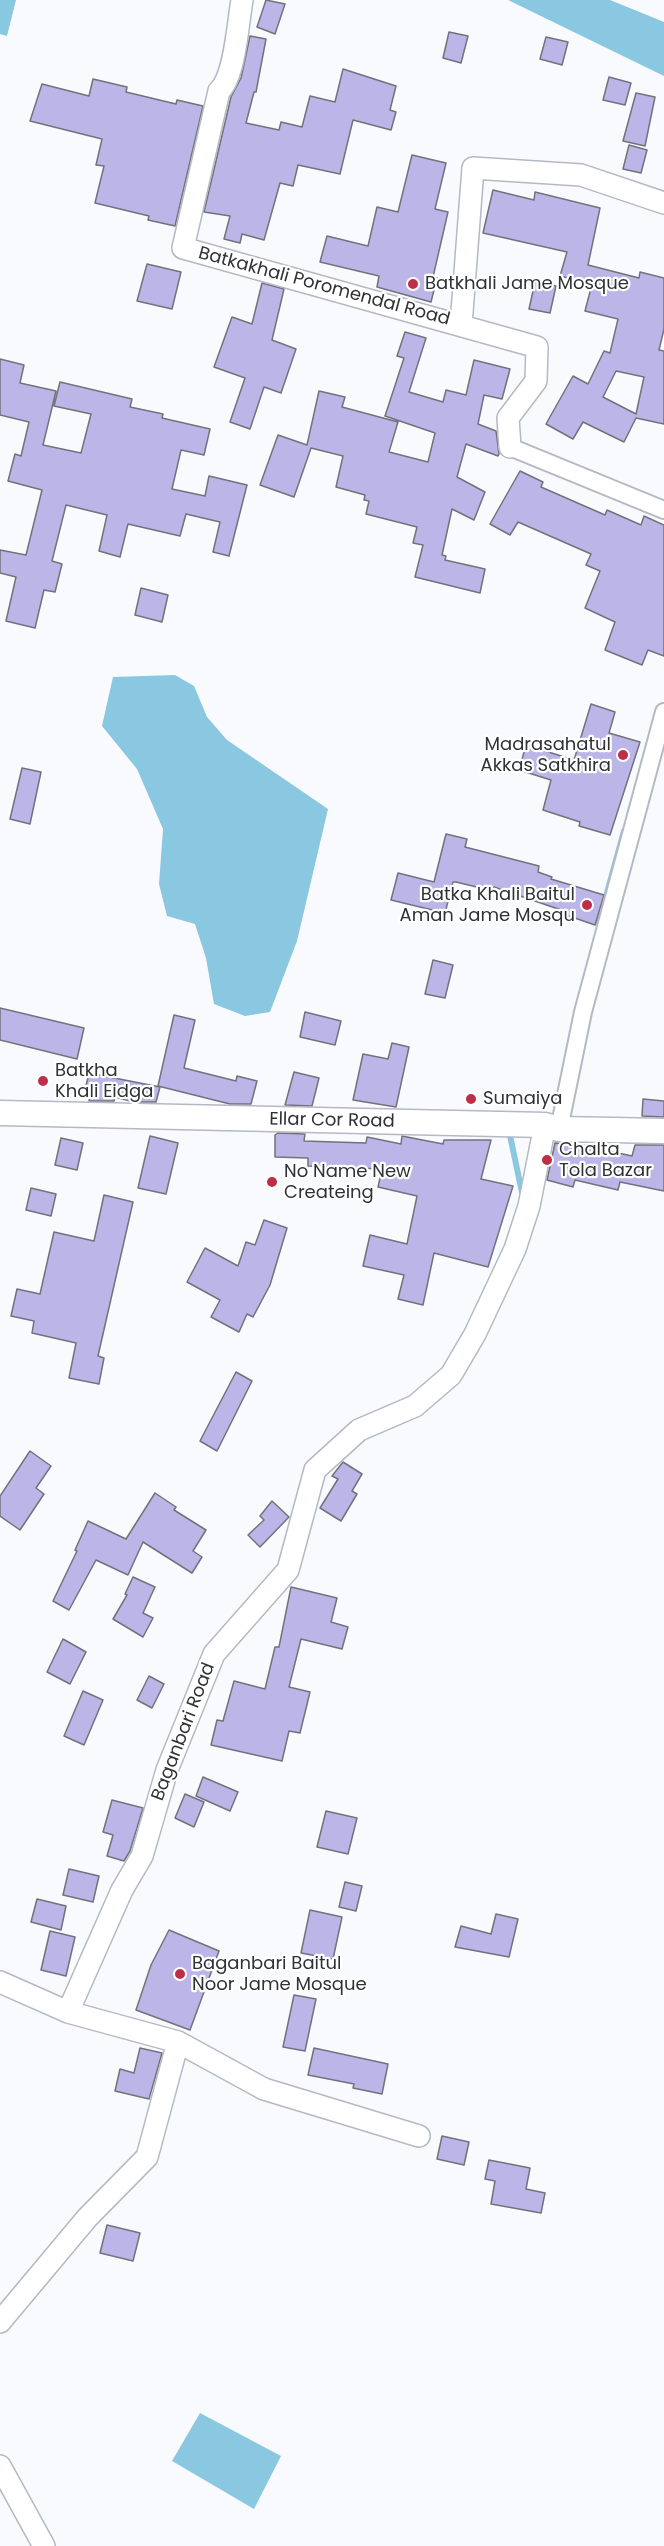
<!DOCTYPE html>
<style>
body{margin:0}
canvas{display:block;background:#f8fafe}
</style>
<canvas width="664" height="2546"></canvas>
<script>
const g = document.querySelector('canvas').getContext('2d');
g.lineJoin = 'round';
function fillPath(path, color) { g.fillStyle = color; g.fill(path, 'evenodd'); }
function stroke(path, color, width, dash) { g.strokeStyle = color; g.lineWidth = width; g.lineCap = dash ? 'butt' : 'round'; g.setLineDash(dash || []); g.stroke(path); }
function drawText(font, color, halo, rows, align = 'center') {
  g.font = font + ' Poppins,sans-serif'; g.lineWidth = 4.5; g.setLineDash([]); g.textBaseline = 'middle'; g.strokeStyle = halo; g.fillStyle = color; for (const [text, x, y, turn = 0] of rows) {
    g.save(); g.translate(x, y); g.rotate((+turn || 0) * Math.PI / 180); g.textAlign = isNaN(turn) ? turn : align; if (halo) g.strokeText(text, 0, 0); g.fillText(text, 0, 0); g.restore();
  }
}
fillPath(new Path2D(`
 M0,0H16L7,36L0,34Z
 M508,0H610L664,22V76Z
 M175,675L194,686L207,717L227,740L328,809L297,941L270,1012L245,1016L214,1004L206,958L195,924L167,916L159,884L163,829L137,769L102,726L113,677Z
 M200,2413L281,2456L254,2509L172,2461Z`), '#8ac7e1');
stroke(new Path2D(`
 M599,922L624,831
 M509,1131L523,1197`), '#8ac7e1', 6);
const building = new Path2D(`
 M266,0L285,4L275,34L257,27Z
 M449,32L468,36L461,63L443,58Z
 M250,36L266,39L256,92H254L246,123L279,130L281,122L302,127L310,96L335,102L343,69L396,86L390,110L396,112L391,130L353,120L340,174L298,165L293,186L280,183L264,240L242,234L240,243L224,239L230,216L204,212L231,97L241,78Z
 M546,37L568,42L562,65L540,59Z
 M609,77L631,83L625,105L603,100Z
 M93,79L127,87L126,92L176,104L177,100L203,106L175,226L148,220L149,216L95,203L104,166L96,165L102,139L30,121L42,84L89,96Z
 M636,93L655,97L645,146L623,141Z
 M629,145L647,150L641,173L623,169Z
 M412,155L446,163L435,209L448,212L433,277L437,278L431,302L377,287L379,276L320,262L327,236L368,246L377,207L398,212Z
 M493,190L534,200L535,192L600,208L588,265L639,278L640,272L664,278V329L659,350L664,351V424L636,418L624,442L583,422L573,439L546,424L573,376L588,384L604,351L610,353L618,319L585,311L592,284L560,276L567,252L483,233ZM616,371L644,377L636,414L603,397Z
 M147,264L181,272L172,309L137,301Z
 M535,282L556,286L550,313L529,309Z
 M262,283L284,289L272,340L296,349L281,393L264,387L250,429L230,422L245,378L214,367L232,317L252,324Z
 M405,332L426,338L409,392L443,402L446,390L466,395L474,360L510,369L502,399L484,395L478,424L496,431L499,454L498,456L466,444L457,477L485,492L474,520L452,509L442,555L446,556L445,560L485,569L480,593L415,577L423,545L413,543L417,527L366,514L369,501L364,500L365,495L336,487L343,456L311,448L294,497L260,485L278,435L307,445L319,391L345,397L342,407L398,422L389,452L428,462L435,433L385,416L404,358L397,356Z
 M0,359L24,365L20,383L56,391L43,445L81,453L91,414L54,406L60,382L132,399L130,407L163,414L162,418L210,429L204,455L181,450L172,489L205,496L209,476L247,485L229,556L213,552L220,522L186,514L180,536L128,524L120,557L99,551L107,515L66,505L52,561L62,564L55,592L44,590L35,628L6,621L16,577L0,573V550L26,555L42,490L8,481L15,454L21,456L29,422L0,415Z
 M520,471L543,482L541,487L605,515L607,510L641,525L644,516L664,525V656L648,650L642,665L605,650L615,622L585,608L600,571L586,565L591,554L518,522L510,535L490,524Z
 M141,588L168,595L162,622L135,615Z
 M591,704L615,712L609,733L640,742L610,835L579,826L580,822L543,810L551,780L519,770L526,745L574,760Z
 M22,768L41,772L30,824L10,819Z
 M446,834L467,839L465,847L539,866L538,872L552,877L551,879L604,895L595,925L566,915L567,912L494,887L493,891L456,882H453L445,913L391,900L398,873L434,882Z
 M433,960L453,965L445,998L425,994Z
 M0,1008L84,1028L77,1059L0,1040Z
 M305,1012L341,1021L335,1045L300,1037Z
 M174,1015L195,1020L184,1068L236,1081L237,1076L257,1081L251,1104H230L158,1086Z
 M392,1043L409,1047L396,1107L353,1100L363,1054L388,1059Z
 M294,1072L319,1078L312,1106L285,1105Z
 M89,1073L160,1087L156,1102H134L115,1097L114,1101H89L91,1092L85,1090Z
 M643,1099L664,1101V1117L642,1116Z
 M278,1133L305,1134L304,1141L366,1143L367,1137L401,1144L402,1136L443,1144L444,1140H491L481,1179L513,1186L488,1267L434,1253L423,1305L398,1299L404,1275L363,1266L370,1235L407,1244L417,1196L378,1187L382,1169L308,1166V1158L275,1157V1135Z
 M150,1136L178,1143L166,1194L138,1188Z
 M61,1138L83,1143L77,1170L55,1165Z
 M555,1143L577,1144L632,1156L635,1145H664V1191L620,1182L618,1190L575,1180L573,1187L547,1180Z
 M31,1188L56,1194L51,1216L26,1210Z
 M104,1195L133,1202L98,1356L104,1358L99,1384L69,1378L76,1343L32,1333L34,1321L11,1316L17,1289L40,1294L54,1232L94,1241Z
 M264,1220L287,1228L270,1285L253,1317L247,1314L239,1332L211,1317L220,1300L187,1282L205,1248L238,1266L246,1242L255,1245Z
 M236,1372L252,1381L217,1451L200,1441Z
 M30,1451L51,1466L36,1488L44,1494L20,1530L0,1516V1496Z
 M343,1462L362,1474L352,1491L357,1494L341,1521L320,1508L338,1479L332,1476Z
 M155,1493L176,1507L174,1510L206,1530L193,1551L202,1557L192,1573L143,1542L128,1575L96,1560L69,1610L53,1601L77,1551L75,1550L88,1521L126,1539Z
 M272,1501L289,1517L260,1547L248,1535L264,1520L260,1516Z
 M133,1577L155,1587L143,1613L153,1618L143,1637L113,1619L127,1595L125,1594Z
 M291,1587L337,1598L331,1622L348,1627L342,1649L301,1639L289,1687L310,1692L300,1733L289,1731L282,1761L211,1745L217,1720L223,1721L234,1681L265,1689L275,1647H279Z
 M63,1639L86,1652L70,1684L47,1672Z
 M149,1676L164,1684L152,1708L137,1700Z
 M83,1691L103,1700L84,1745L64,1736Z
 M203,1777L238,1792L230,1811L196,1796Z
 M185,1794L204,1802L194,1827L175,1818Z
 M112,1800L143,1808L130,1851L124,1861L107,1856L113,1835L103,1832Z
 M326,1811L357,1818L348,1854L317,1847Z
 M69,1869L99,1876L93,1902L63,1895Z
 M345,1882L362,1886L356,1911L339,1907Z
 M37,1899L66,1906L61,1930L31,1922Z
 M310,1910L342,1917L333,1959L301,1953Z
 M496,1914L518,1919L509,1957L455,1947L461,1926L491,1934Z
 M169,1930L219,1951L190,2030L136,2010L151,1965Z
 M50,1931L75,1937L66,1976L41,1970Z
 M294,1995L316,1999L305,2051L283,2047Z
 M140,2048L162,2053L149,2099L115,2091L120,2069L134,2073Z
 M314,2048L388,2064L382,2094L353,2088L354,2084L308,2075Z
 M442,2136L469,2142L464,2165L437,2159Z
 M489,2160L530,2168L526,2189L545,2193L541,2213L491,2204L495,2181L485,2179Z
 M107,2225L140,2233L133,2261L100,2253Z`);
fillPath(building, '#bbb5e8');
stroke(building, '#73727c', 1.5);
const minor = new Path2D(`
 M510,447L664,510
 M559,1129L583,1012L664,712`);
const tertiary = new Path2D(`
 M242,0C238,22 235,77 219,91L183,248L537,347L536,381L508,418L510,447
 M461,325L473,168L581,175L664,203
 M0,1982L68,2012
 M419,2136L264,2089L178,2042L68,2012L122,1890L142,1856L167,1770L214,1654L288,1570L315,1470L359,1430L415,1406L451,1375L475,1334L515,1249L529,1206L545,1125
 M0,2322L87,2218L147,2157L178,2042
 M0,2466L44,2546`);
const secondary = new Path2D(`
 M0,1113L545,1125L559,1129L664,1131`);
stroke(minor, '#b4b9c3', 20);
stroke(tertiary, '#b4b9c3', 24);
stroke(secondary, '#b4b9c3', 27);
stroke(minor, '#fff', 16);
stroke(tertiary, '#fff', 21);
stroke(secondary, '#fff', 24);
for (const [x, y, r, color] of [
 [413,284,6,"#bf2e49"],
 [623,755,6,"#bf2e49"],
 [587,905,6,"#bf2e49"],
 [43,1081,6,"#bf2e49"],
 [471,1099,6,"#bf2e49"],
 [547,1160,6,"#bf2e49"],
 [272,1182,6,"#bf2e49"],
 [180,1974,6,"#bf2e49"]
]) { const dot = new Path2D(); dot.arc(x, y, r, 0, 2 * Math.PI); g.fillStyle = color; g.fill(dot); stroke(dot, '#fff', 2); }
drawText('18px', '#2f3135', '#fff', [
 ["Batkhali Jame Mosque",425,284],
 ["Madrasahatul",611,745,"right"],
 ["Akkas Satkhira",611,766,"right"],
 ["Batka Khali Baitul",575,895,"right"],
 ["Aman Jame Mosqu",575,916,"right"],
 ["Batkha",55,1071],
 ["Khali Eidga",55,1092],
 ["Sumaiya",483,1099],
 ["Chalta",559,1150],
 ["Tola Bazar",559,1171],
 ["No Name New",284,1172],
 ["Createing",284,1193],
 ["Baganbari Baitul",192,1964],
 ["Noor Jame Mosque",192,1985]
], 'left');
drawText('18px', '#2f3135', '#fff', [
 ["Batkakhali Poromendal Road",324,287,15],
 ["Ellar Cor Road",332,1121,1],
 ["Baganbari Road",184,1732,-69]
]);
</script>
